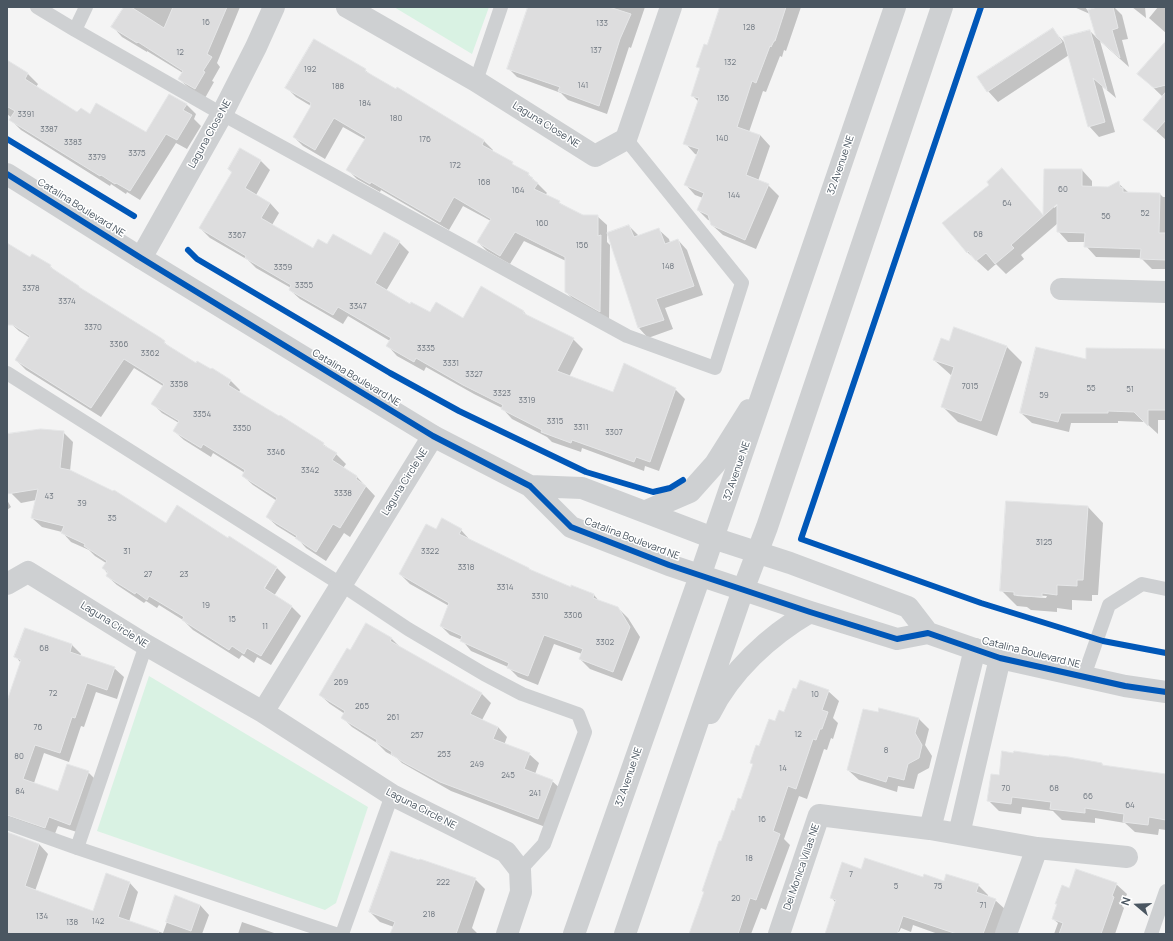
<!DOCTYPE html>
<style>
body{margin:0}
#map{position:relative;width:1173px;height:941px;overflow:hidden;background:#f4f4f4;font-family:Manrope,sans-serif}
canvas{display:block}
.frame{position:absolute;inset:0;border:8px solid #4a5661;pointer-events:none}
.north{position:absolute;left:1117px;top:885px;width:40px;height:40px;-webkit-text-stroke:3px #fff;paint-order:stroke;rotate:289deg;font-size:11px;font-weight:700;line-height:16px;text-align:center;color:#4a5661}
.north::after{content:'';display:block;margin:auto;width:14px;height:18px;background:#4a5661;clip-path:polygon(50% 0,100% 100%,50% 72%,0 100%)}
</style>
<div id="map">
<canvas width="1173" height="941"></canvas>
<div class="frame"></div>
<div class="north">N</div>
</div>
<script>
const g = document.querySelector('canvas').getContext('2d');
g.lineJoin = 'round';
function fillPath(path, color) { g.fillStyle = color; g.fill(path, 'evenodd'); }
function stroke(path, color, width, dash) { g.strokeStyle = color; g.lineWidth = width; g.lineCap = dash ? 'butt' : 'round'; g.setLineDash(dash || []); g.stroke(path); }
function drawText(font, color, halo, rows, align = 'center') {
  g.font = font + ' Manrope,sans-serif'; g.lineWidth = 3; g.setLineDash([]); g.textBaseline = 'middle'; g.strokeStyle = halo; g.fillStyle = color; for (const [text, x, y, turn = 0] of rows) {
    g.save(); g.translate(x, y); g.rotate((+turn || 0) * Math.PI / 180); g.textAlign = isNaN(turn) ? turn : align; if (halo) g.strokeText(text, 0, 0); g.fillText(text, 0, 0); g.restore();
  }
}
fillPath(new Path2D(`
 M394,7H489L472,54Z
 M149,676L368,807L336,903L325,910L97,831Z`), '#d9f2e3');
fillPath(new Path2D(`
 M126,7H240L217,63L220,67L212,81L214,82L205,98L189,88L179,79L183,73L147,51V52L122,37L113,27Z
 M530,7H645L631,48L629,47L607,114L568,100L561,93L517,77L509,69Z
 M721,7H801L786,51L784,50L782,57L780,56L766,92L763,91L749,132L760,135L770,146L758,181L768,185L779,196L756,249L723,235L712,225L711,221L708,220L698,210L703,198L695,195L685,184L698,155L695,154L685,143L699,102L692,95L701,69L698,66L707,47Z
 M1074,7H1085L1088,11L1102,7H1114L1122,15L1128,39L1122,40L1129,67L1100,41L1116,98L1102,86L1115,132L1099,137L1089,126L1069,55L998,102L988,91L1052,29L1066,44L1090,31L1097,38L1090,14Z
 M1132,7H1145L1146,18Z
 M1158,7H1166V33L1149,18Z
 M1166,42V140L1144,120L1163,97L1139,74Z
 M7,62L28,74L38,84L36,87L77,113L90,115L146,133L186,104L196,114L194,119L201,126L187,149L176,143L140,200L127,192L126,194L111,184L110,186L21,130L11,120L12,118L7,114Z
 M365,70L372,76L396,90L397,88L484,141L493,150L492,152L528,174L547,193L545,195L583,216H597L607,225V242L610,245L609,320L575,301L566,292V261L524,241L510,264L487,251L478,242L491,221L463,206L449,230L381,190L380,192L357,179L348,170L366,140L343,127L325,159L303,146L294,137L311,106L296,97L287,88Z
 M260,160L270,170L256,195L270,203L279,213L272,225L313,249L327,246L371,257L384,233L399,242L409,252L386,291L410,305L430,314L463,319L482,288L524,312L528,317L573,339L583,349L569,377L614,394L675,389L685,399L659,471L645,466L644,471L582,448L581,452L552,442L547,437L512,419L502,408L474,394L426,367L424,371L397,356L388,346L390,341L348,316L343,324L300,299L290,290L291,288L256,268L248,260L210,238L200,228L232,173L229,169Z
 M1002,169L1044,216L1045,170H1082L1092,181V188H1109L1118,183L1129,193L1160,194L1163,197H1166V269H1152L1141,258L1096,257L1086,246V242H1068L1058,231V223L1021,255L1024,259L1006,274L996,264L988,271L967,252L990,185ZM1060,200L1062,202L1054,208V206Z
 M629,226L639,236L659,230L669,239L670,243L678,240L687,250L703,295L665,308L673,329L648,338L639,328L608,233Z
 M7,244L30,259L50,266L56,272L82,290L164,342L170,348L197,364L230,380L240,390L239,392L323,444L336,454L346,464L343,468L357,477L375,496L350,537L344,533L326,561L306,548L298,539L277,526L267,517L277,501L253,485L243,476L245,473L213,453L211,457L184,440L174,431L179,423L162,413L153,404L163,386L134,368L101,417L26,370L16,360L30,338L19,331L7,320Z
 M954,328L1007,347L1022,362L997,436L958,422L942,406L952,376L934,360L949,342Z
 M1165,348H1166V420H1158V434L1145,422L1118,421V423H1071L1069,432L1032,423L1021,413L1087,360L1165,350Z
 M63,432L73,442L70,471L166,524L228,539L276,567L286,577L274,596L292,607L301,616L271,665L257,657L254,663L242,655L239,659L193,630L183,620L159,605L157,608L146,601L144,603L117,585L107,576L108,574L103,568L106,563L95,556L89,550L71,542L62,532L42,527L32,518L36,500L21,503L11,493L7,470V435ZM275,568H277L262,593L260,592Z
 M7,500L11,507L7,510Z
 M1088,507L1103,523L1098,595H1092V601L1072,600V610L1057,608V612L1031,610L1027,607L1017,606L1001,590ZM1015,594L1047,596L1046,598L1017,596Z
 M436,530H461L470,540V541L531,571L571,589L594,595L600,602L618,608L628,618L640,637L622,681L590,669L580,659L582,654L554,644L538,685L518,677L508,667L471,651L462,640L450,635L441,626L449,606L410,584L400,574Z
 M391,638L400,647L482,694L491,703L482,720L498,727L507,737L504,745L529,754L539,763L535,774L552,781L562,790L548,828L451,791L402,763L397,758L386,752L377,743L352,727L342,717L345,714L330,704L320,695L350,651Z
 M72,645L81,654L80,656L114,668L124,677L117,699L96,692L84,727L81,726L69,762L44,753L34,783L59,792L88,772L98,782L80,833L58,826L54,836L8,829V833L39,844L48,854L35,891L94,912L129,882L138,892L129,922L163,933L176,897L200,905L209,915L202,934H7V704L21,663L16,657Z
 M828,691L839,701L833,718L838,723L833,739L831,738L827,750L824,749L807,799L799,796L784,839L790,845L766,910L761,908L751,934H690L722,842L734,812L742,800L754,765L751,762L775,722L785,714Z
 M880,709L919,719L929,729L925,745L932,756L929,768L918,774L914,789L898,786L897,792L859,780L848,770Z
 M1102,764L1104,767L1166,775V830L1159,829L1158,835L1135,832L1125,823L1095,818V823L1062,820L1053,811L1022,807L1021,814L999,811L988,800L1000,776Z
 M862,870L924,878L944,882L978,885L988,895V897L995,900L1006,910L997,934H938L913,925L911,932L901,928L899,932L892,930L891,934H826L836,903L831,897Z
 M475,879L485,889L472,928L478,934H392L394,927L380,922L370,912Z
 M1116,884L1127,894L1122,906L1124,908L1115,934H1054L1058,923L1053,919L1058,905L1056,903L1070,889Z
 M242,922L277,934H238Z`), '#0003');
const building = new Path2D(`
 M124,7H131L164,28L173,7H227L207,54L212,57L203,71L205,72L195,89L178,79L183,71L138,42L137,43L111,27Z
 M528,7H609L631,14L620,39L599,106L558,91L560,87L507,69Z
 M720,7H786L775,41H774L771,47L770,46L756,83L752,81L737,127L760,135L746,175L769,184L745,240L711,225L708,215L697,210L704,193L684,185L699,149L683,144L699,98L691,96L700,68L696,67L704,44L707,45Z
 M1098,7H1113L1118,28L1112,30L1120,58L1096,37L1088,10Z
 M1053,28L1062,42L987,92L977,77Z
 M1090,30L1107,90L1093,78L1105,122L1088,127L1063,37Z
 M314,39L366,69L365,71L396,89L397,87L484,140L482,145L513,162L512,164L529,173L528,175L533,178L532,179L538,183L534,189L560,201L559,203L583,215H598V236L601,235L600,312L565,292V257L515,232L500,256L477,242L491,219L454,197L440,222L371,182L370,184L346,170L366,137L334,118L315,150L293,137L311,106L310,105L311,103L285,88Z
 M1166,41V85L1154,88L1137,74Z
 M7,60L28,73L25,79L77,112L81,108L90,114L96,103L146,132L169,94L187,104L183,110L192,115L177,140L166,134L130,191L116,183L115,184L101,175L100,176L9,120L15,111L8,107L7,108Z
 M1166,92V120L1156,131L1143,120Z
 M240,148L261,160L245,188L270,203L261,218L313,248L318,239L327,244L333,234L371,255L384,232L400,241L375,283L410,304L411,302L430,312L436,302L463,318L481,286L524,311L523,313L574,338L557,371L613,392L624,363L676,388L650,462L636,457L634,462L572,440L571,443L541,432L542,430L501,409L503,405L463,385L416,358L414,362L386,346L391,338L338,307L333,315L289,290L291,285L245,258L246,256L199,228L232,172L228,169Z
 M1002,168L1043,215L1044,169H1082V186L1108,187L1119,181L1120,187L1123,188V192L1160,193L1159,233H1166V260L1140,259L1141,249L1084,247L1085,233L1057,232V204L1011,245L1014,248L995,264L986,253L976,261L968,251L967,253L942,223L989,185L987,182Z
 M629,225L634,237L659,228L665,244L678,239L694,286L656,299L664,320L638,328L607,233Z
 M7,243L30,257L32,254L51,265L50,267L79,286V287L161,338L165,341L164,343L196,363L197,361L211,369L212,368L231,380L228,385L279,416L280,415L324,443L323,445L337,453L332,460L357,476L356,479L366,486L340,528L333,524L316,552L295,538L297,536L266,517L277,498L242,476L245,470L203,444L201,448L173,431L179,421L151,404L164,384L124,359L91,408L15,360L30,336L13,325H7Z
 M954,327L1007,346L981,421L941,407L954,367L933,360L941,338L949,341Z
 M1036,347L1086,359V348L1166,349V410H1148V426L1134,412L1108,411V413H1061L1058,422L1020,413Z
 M41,429L64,431L60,468L70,470L113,491L114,490L166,523L177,505L228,538L229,536L277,567L264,588L292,606L261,656L247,648L244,654L232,646L229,650L182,620L184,617L149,596L147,600L136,592L135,594L106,576L108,572L102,568L107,561L84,546L85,544L61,533L64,526L31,518L38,489L7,494V434Z
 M1006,501L1088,506L1083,580H1077V586L1057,585V595L1042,593V597L1014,595V592L1000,591Z
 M442,518L462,529L459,534L529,568V569L571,587V585L594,594L593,598L618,607L630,627L613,672L579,659L583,649L544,635L528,676L507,668L509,663L460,641L462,636L440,626L449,603L399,574L426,524L436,529Z
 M366,623L392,638L390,641L482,693L470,714L498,727L493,739L530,753L524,769L553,780L538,819L440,782L403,762L391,754L392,752L376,742L377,740L341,718L345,711L319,695L347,648L350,650Z
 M25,628L72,644L70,652L115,667L107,690L87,683L75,718L72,717L60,753L35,745L23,779L58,791L67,764L89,771L70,825L49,817L45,828L7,815V701L21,660L14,657Z
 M800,680L829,690L822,710L828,712L822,729H820L816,740L813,739L796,789L788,786L773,831L780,834L756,900L750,898L738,934H689L704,892L702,891L719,841H721L732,810L734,811L738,798L741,799L753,764L750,763L756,745L759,746L769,719L775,721L779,710L784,712L793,688L796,689Z
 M879,708L919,718L915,733L922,745L919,758L908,764L904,780L888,776L886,782L847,770L863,709L878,712Z
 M1002,751L1013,753L1014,751L1049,756V755L1068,757L1102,763V765L1166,774V820L1149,817L1148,825L1123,822L1124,814L1085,808V813L1050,809L1051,802L1012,797L1011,804L987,801L991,774L999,775Z
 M7,832L39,844L25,886L93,911L106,873L130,882L118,917L159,931L158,934H7Z
 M391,851L419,860L420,859L476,878L456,934H390L395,922L369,912Z
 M865,858L923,877L924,874L944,881L946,874L979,884L976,892L996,899L983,934H957L903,916L897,934H825L836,900L830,898L842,862L861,869Z
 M1076,869L1117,883L1112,896L1114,897L1101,934H1059L1063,923L1052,919L1057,904H1055L1062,885L1069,888Z
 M175,895L200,905L191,931L166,922Z`);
fillPath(building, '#ddddde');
stroke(building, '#e5e6e7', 1);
stroke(new Path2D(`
 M37,7L75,30L222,114L627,336L715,368L742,283L626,139
 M75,30L86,7
 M476,81L501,7
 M7,373L342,585L408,629L484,674L522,694L578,714L585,732L544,844L520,870
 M1084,676L1109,605L1142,584L1166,589
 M7,823L77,848L335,934
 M77,848L146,645
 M342,934L392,795
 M1151,934L1166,891`), '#ced0d2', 14);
stroke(new Path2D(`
 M347,7L476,81L595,156L626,139L671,7
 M141,258L222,114L256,47L274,7
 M1061,289L1166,292
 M7,584L28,572L146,645L263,712L392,795L506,852L520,870L521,892L507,934
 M263,712L433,436
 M930,829L975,649
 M959,834L1000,658
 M779,934L819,815L930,829L1037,848L1127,857
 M1006,934L1037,848`), '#ced0d2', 22);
stroke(new Path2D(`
 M7,174L141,258L433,436L530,486L571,527L669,565L810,612L897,639L928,633L1000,658L1125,686L1166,692
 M530,486L582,488L713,538L790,563L908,607L928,633
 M646,511L690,492L715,464L749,410
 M710,713C731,671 769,636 810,612
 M574,934L700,576L895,7
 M625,934L743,590L767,527L942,7`), '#ced0d2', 22);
stroke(new Path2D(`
 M981,7L801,539L981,603L1103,641L1166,653
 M7,139L134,216
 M7,174L141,258L433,436L530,486L571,527L669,565L810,612L897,639L928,633L1000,658L1125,686L1166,692
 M188,250L197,259L390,373L459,411L586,472L653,492L670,488L683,480`), '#0057b8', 6);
drawText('8px', '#707881', null, [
 ["16",206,23],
 ["133",602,24],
 ["128",749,28],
 ["137",596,51],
 ["12",180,53],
 ["132",730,63],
 ["192",310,70],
 ["141",583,86],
 ["188",338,87],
 ["136",723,99],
 ["184",365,104],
 ["3391",26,115],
 ["180",396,119],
 ["3387",49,130],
 ["140",722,139],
 ["176",425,140],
 ["3383",73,143],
 ["3375",137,154],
 ["3379",97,158],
 ["172",455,166],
 ["168",484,183],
 ["60",1063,190],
 ["164",518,191],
 ["144",734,196],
 ["64",1007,204],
 ["52",1145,214],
 ["56",1106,217],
 ["160",542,224],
 ["68",978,235],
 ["3367",237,236],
 ["156",582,246],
 ["148",668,267],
 ["3359",283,268],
 ["3355",304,286],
 ["3378",31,289],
 ["3374",67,302],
 ["3347",358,307],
 ["3370",93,328],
 ["3366",119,345],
 ["3335",426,349],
 ["3362",150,354],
 ["3331",451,364],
 ["3327",474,375],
 ["3358",179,385],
 ["7015",970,387],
 ["55",1091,389],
 ["51",1130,390],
 ["3323",502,394],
 ["59",1044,396],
 ["3319",527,401],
 ["3354",202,415],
 ["3315",555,422],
 ["3311",581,428],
 ["3350",242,429],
 ["3307",614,433],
 ["3346",276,453],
 ["3342",310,471],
 ["3338",343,494],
 ["43",49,497],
 ["39",82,504],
 ["35",112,519],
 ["3125",1044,543],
 ["31",127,552],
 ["3322",430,552],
 ["3318",466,568],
 ["27",148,575],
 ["23",184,575],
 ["3314",505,588],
 ["3310",540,597],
 ["19",206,606],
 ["3306",573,616],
 ["15",232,620],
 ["11",265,627],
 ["3302",605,643],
 ["68",44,649],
 ["269",341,683],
 ["72",53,694],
 ["10",815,695],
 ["265",362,707],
 ["261",393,718],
 ["76",38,728],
 ["12",798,735],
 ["257",417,736],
 ["8",886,751],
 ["253",444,755],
 ["80",19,757],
 ["249",477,765],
 ["14",783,769],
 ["245",508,776],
 ["70",1006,789],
 ["68",1054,789],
 ["84",20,792],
 ["241",535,794],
 ["66",1088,797],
 ["64",1130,806],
 ["16",762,820],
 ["18",749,859],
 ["7",851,875],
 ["222",443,883],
 ["5",896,887],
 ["75",938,887],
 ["20",736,899],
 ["71",983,906],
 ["218",429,915],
 ["134",42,917],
 ["142",98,922],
 ["138",72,923]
]);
drawText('10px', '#4a5661', '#fff', [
 ["Laguna Close NE",546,125,32],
 ["Laguna Close NE",210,134,-61],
 ["32 Avenue NE",841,165,-71],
 ["Catalina Boulevard NE",81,208,32],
 ["Catalina Boulevard NE",356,378,31],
 ["32 Avenue NE",737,471,-71],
 ["Laguna Circle NE",405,482,-58],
 ["Catalina Boulevard NE",632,539,21],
 ["Laguna Circle NE",114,625,32],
 ["Catalina Boulevard NE",1031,653,14],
 ["32 Avenue NE",629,777,-71],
 ["Laguna Circle NE",421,809,27],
 ["Del Monica Villas NE",802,867,-71]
]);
</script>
